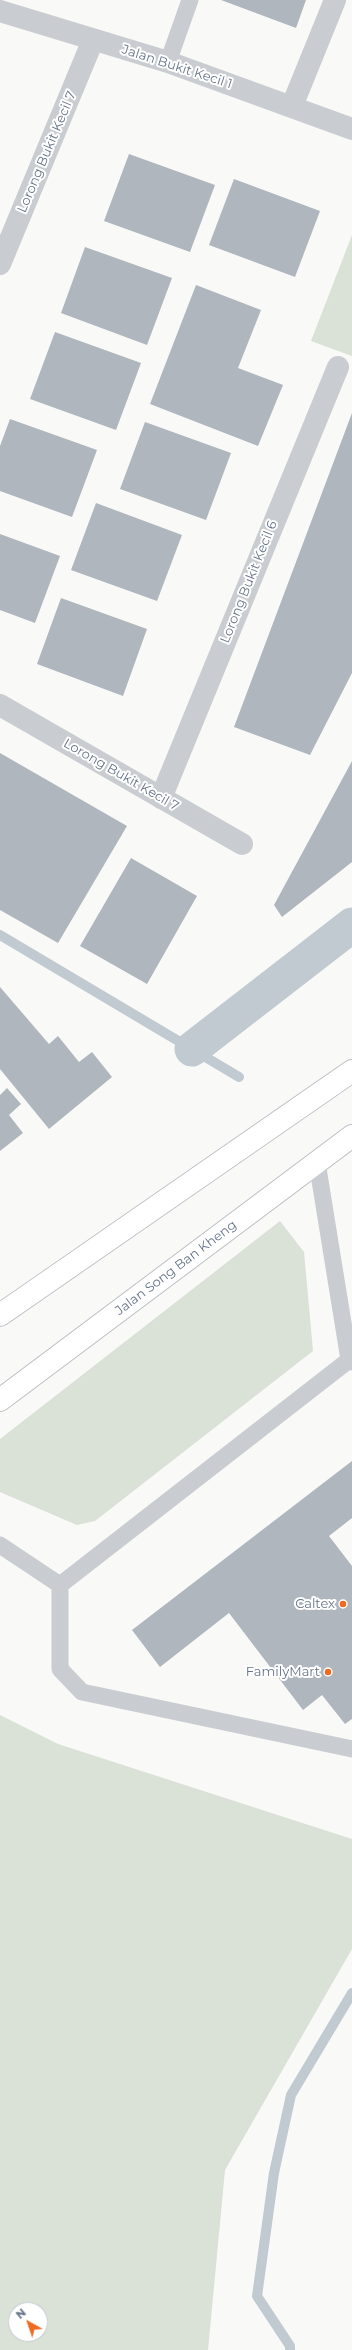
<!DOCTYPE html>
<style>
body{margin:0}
#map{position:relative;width:352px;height:2350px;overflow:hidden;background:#f9f9f7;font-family:Montserrat,sans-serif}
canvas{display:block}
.north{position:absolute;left:8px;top:2302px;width:40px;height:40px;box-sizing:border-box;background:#fff;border:1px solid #c2c8d0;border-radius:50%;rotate:320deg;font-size:11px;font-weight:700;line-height:16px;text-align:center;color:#66758a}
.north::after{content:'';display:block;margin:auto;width:14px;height:18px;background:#ee6b21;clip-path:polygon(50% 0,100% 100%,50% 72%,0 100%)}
</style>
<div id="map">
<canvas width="352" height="2350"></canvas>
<div class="north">N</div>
</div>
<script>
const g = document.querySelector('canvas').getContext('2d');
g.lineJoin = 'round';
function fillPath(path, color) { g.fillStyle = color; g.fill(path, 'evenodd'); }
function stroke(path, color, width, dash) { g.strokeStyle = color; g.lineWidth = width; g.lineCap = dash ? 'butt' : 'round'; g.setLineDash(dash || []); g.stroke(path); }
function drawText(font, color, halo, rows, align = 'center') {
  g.font = font + ' Montserrat,sans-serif'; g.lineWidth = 4; g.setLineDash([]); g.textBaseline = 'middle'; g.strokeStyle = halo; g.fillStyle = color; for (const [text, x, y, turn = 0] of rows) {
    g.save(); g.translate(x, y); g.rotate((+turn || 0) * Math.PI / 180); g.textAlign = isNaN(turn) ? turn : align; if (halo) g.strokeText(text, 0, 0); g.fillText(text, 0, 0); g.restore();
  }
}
fillPath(new Path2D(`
 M352,235V356L311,341Z
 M280,1221L304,1252L313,1351L95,1521L77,1525L0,1492V1439Z
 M0,1715L58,1744L352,1839V1949L225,2170L208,2350H0ZM16,2310H40V2334H16Z`), '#dae1d7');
stroke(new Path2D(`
 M0,935L239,1077
 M290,2350V2346L257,2296L274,2173L291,2095L352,1993`), '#c0cad0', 10);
stroke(new Path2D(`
 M192,1049L352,925`), '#c0cad0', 35);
fillPath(new Path2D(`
 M221,0H306L296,28Z
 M129,154L215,185L190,252L104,221Z
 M234,179L320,211L295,277L209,245Z
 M85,247L172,278L147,345L61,313Z
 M196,285L261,310L238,368L283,385L258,446L150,404Z
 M55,332L141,363L116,430L30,399Z
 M352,413V673L310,755L234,727Z
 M10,419L97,450L72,517L0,491V446Z
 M145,422L231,453L206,520L120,489Z
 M96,503L182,535L157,601L71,570Z
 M0,534L60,556L35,623L0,610Z
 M61,598L147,629L123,696L37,664Z
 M0,753L127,826L58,943L0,910Z
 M352,761V862L282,917L274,905Z
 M131,858L197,896L147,984L80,946Z
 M0,987L49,1044L58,1036L79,1062L92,1052L112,1077L49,1129L0,1069Z
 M7,1088L21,1104L9,1115L23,1133L0,1151V1095Z
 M352,1461V1518L329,1536L352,1566V1719L345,1724L322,1695L303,1710L229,1613L160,1667L132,1630Z`), '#afb6be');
const primary = new Path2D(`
 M0,1315L352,1071
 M0,1400L352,1136`);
stroke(primary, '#bcbfc4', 24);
stroke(new Path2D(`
 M168,62L190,0
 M317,1162L349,1360L352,1362
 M0,1545L60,1585
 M60,1585V1669L82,1692L352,1749
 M60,1585L349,1360`), '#c9ccd0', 17);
stroke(new Path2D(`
 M0,11L168,62L352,129
 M292,106L335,0
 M0,264L93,40
 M0,705L242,844
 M161,798L338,367`), '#c9ccd0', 22);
stroke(primary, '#fff', 22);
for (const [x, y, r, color] of [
 [343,1604,4,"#ee6b21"],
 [328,1672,4,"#ee6b21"]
]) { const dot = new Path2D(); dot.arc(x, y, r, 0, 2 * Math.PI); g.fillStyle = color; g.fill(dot); stroke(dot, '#fff', 1.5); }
drawText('13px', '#66758a', '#fff', [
 ["Jalan Bukit Kecil 1",177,67,18],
 ["Lorong Bukit Kecil 7",47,152,-67],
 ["Lorong Bukit Kecil 6",249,582,-68],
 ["Lorong Bukit Kecil 7",121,775,30],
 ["Jalan Song Ban Kheng",176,1268,-37]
]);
drawText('13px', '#66758a', '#fff', [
 ["Caltex",335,1604],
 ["FamilyMart",320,1672]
], 'right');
</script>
